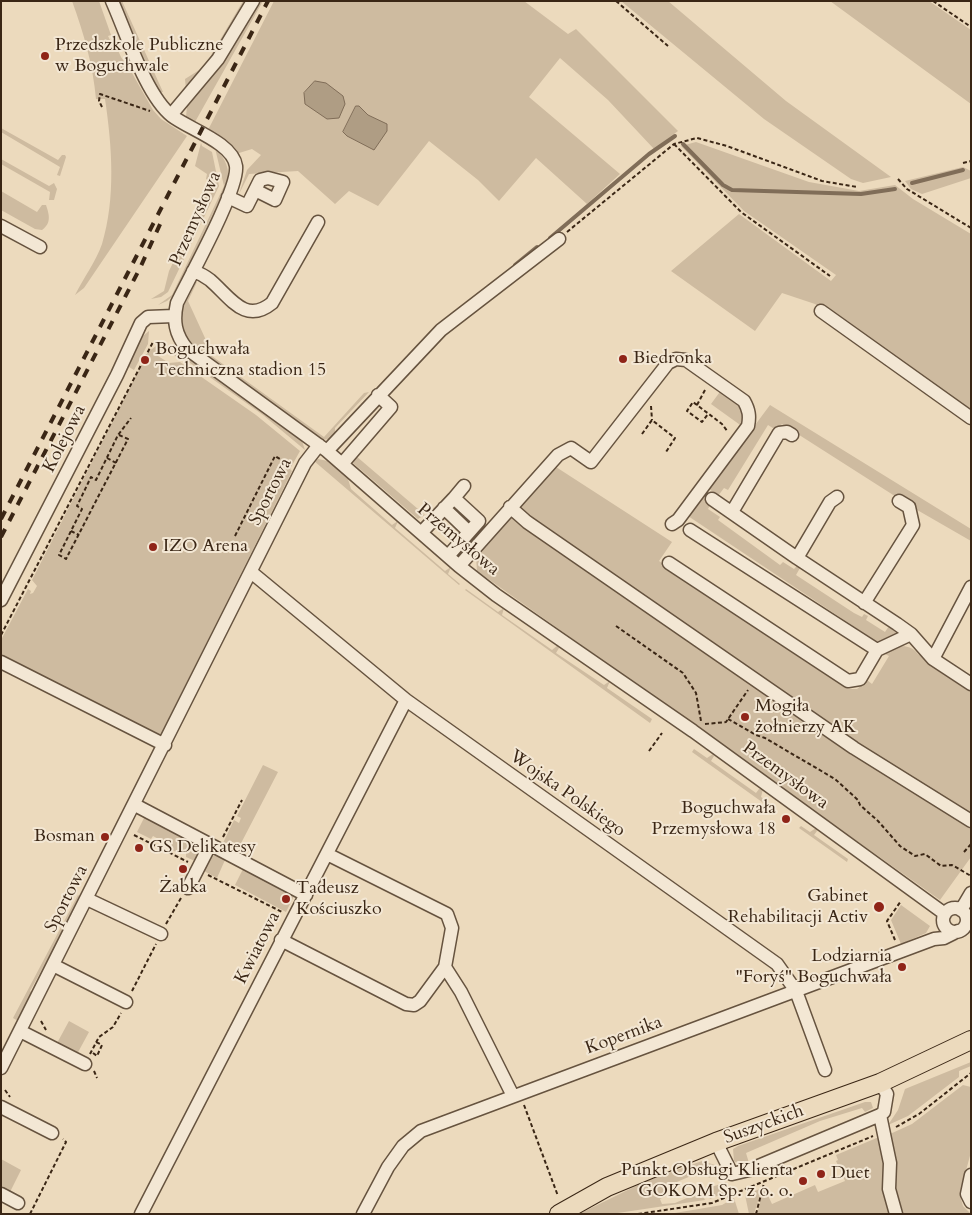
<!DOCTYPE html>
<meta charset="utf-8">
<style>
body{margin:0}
#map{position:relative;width:972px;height:1215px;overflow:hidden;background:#ecdabd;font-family:Cardo,serif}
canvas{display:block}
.frame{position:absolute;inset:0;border:2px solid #3a2615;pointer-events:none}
</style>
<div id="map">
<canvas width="972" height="1215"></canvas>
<div class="frame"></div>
</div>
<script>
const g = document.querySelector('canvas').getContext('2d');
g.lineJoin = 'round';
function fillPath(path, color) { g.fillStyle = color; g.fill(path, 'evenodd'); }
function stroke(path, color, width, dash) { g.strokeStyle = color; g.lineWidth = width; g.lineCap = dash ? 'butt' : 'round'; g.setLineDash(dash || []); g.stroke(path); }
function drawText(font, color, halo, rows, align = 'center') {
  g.font = font + ' Cardo,serif'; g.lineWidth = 4; g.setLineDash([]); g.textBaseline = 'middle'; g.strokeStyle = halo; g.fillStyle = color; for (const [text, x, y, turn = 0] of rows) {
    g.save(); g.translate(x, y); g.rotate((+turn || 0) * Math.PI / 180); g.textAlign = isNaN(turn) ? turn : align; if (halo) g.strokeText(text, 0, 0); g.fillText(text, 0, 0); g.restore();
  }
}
fillPath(new Path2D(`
 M72,1H99L111,35L108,36L111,42H114L121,57L132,73L153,110L161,119L187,136L84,288L75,295C83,279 96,261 102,244C116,198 112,146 105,99H96C93,65 84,34 72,1Z
 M118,1H122L163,92H159Z
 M243,1H247L211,61L186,90L185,79L204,67Z
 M257,1H263L195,122L186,117L187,106L217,68Z
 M274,1H524L568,34L576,29L678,131L654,149L608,100L560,58L529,97L620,174L587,204L536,158L499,201L478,180L429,141L378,206L349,191L335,204L298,171L249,174L239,194L247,170L261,155L252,149L239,153L233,146L208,130Z
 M621,1H668L786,101L891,177L863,183L851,179L764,119Z
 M830,1H929L971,30V104Z
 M1,128L58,160L62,155H65L66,157L60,176L57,175L60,167L1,132Z
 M696,142L809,182L859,191L895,185L913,199L971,234V412L815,304L782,293L755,331L671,271L739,214L831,281L836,275L744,211L681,146Z
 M201,143L202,146L212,152L219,186L168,292L161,297L151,299L164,291L169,271L208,190L210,181L206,179L207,174L195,166Z
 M215,148C225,158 231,169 227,184L175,294L167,301L158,305L172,295L224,186Z
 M1,159L49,186L54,183L57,189L54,200H49L50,192L1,164Z
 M963,167L971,171V178L922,194L911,189L905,181Z
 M1,191L37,212L42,205H46C49,214 52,223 42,230L35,229L1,210Z
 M197,282L188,301L211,351L209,354L324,437L364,393L369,392L335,428V434L330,439L321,440L188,340C177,321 184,302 193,283Z
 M149,331L148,344L134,370L129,367V364L143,336Z
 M156,346L161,348L158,356L169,363L180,362L256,415L300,451L290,469L292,471L159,738L1,659V640L28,589L31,591L30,594L33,593L37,586L32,580L148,352Z
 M177,352L182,353L295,435L302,441L305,450L263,415L183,358L174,356Z
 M722,389L744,407L743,427L711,404Z
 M770,405L971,529V541L912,507L782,424L776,430L768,425L728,490L724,488L718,496L708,488Z
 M356,456L425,515L418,519L353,463Z
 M318,459L328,461L348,479L351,489L392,525L398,521L395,528L445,571L451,567L448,574L460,584L459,585L314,461Z
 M556,467L672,542L659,561L849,689H857L867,680L872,684L889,656L883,653C894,646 909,642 918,654L971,689V857L940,900L477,571L476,557Z
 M702,497L711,503L708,509L720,517L718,520L780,565L783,562L794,569L798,565L800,568L796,575L854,613L862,617L864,614L868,616L866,620L885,632L889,626L899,631L898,635L884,643L877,642L688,516Z
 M466,589L498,612L504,608L502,615L552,650L558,645L559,648L556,653L604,685L610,681L607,688L652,719L650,723L465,590Z
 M694,749L707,758L713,754L714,756L711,761L756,793L759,789H763L761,797L771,804L769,807L692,752Z
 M263,765L278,772L237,851L223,843L234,820L239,823L241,818L237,816Z
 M145,816L197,843L201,853L197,862L186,857V853L178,849L176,852L161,844L162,841L153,836L151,839L137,832Z
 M801,826L810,832L816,828L817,831L814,835L848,859L847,862L799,828Z
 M218,854L225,860L217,878L202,870L207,858Z
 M244,867L293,893L294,896L286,912L235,885Z
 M78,895L82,898L30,991L33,993L18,1021L13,1018Z
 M901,905L930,926L926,933L901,944L891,920Z
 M69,1021L89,1032L76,1056L56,1045Z
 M971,1062V1066L959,1071V1077L908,1116L888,1125L898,1110L905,1089Z
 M963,1085L971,1087V1152L961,1189V1199L963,1206L971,1214H757L764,1187L772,1204L815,1185L818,1192L845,1181L836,1161L838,1160L836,1155L879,1137L884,1158L883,1164L888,1166L890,1134L912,1124Z
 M865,1102H871L873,1108L865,1112L862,1108L820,1121L746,1153L749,1163L740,1165L734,1161L733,1149L738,1146Z
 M1,1159L21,1170L9,1194L1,1190Z
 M702,1161L715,1165V1173L709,1178L705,1170L665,1187L668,1195L660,1199L662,1204L675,1203L701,1192L705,1200L611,1214H579L646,1181Z
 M726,1182L731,1190L710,1199L706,1189Z
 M762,1188L754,1214H749L745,1195Z
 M734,1198L739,1214H669L722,1205Z`), '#cebba0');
const water = new Path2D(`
 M315,81L326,83L343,96L345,104L339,118L327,119L305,104L304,93Z
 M356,106H359L368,115L387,124V131L374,150L347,136L343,132Z`);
fillPath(water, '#af9d84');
stroke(water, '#806d58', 1);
stroke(new Path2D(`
 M683,144L723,185L732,190L861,194L895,189
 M912,183L963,170
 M550,238L649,154L675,136
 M515,265L537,247`), '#806d58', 4);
const minor = new Path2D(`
 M112,1C126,32 146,96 172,116C189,129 233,143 236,166C239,189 189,278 177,303C173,321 175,334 187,349L327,451L459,566L496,595L693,731L945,914
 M171,115L218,59L253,1
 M228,197L247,206L260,180L268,178L283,182L275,200L255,190
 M1,226L40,247
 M193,271C199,273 205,276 210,280C230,297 245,325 272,303L318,222
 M821,311L971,418
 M327,451L441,330L559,239
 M342,464L391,407L378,395
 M454,498L464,486
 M712,499L797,558L897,624L911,634L933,659L971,684
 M510,507L527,522L854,748L971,821
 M444,508L469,532
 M732,512L779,433L787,432L792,435
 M690,530L877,650L911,634
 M421,533L454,498L479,521L448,556
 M797,558L830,502L837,497
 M669,563L848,681L860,679L877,650
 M459,566L558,455L571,448L591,462L668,363L676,359L686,360L744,401C749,410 750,416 748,426L678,520L672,524
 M251,572L406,700L777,964L796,991L825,1070
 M1,600L117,375L141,323L148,317L174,316
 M864,603L913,525L909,507L899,501
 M933,659L971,587
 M1,662L165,745
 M135,805L306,895
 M188,888L210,845
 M87,899L161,934
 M943 920a12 12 0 1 1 24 0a12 12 0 1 1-24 0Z
 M961,910L971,893
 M281,940L406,1004L414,1005L420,1001L445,967L452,928L447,914L327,854
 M53,965L126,1002
 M445,967L461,992L513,1096
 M20,1031L85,1064
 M1,1068L305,463L319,445
 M1,1107L52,1133
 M880,1115L890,1163L889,1189L896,1214
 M716,1142L732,1174L749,1170L880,1115L884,1112L887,1094L880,1083
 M971,1175L967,1194L971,1202
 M1,1194L18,1203
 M141,1214L406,700
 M363,1214L388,1167L403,1146L421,1131L934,939L944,938L958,931`);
const highway = new Path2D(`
 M559,1214L607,1187L716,1142L880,1083L971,1040`);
stroke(minor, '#66533f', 15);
stroke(highway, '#3a2615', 20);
stroke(new Path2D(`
 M616,1L668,46
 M933,1L971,27
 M102,107L99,101L100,94L150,111
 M674,144L741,212L830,276
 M963,163L971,161
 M898,179L907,189L971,228
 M567,232L674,144L697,138L727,146L822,181L857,187
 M705,390L697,405L722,424L728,432
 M697,405L693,402L687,411L702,422L708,414
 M651,406L652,420
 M642,434L652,420L675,438L666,452
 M119,435L128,439L66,559L59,555L82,509L77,506L91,477L96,480L118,435L131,418
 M107,458L116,463
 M71,531L79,535
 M235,536L275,456L290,465
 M616,626L683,673L696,693L701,721
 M1,635L153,342
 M728,719L756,735L765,738L835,779L858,800L860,805L878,821L900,846L915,856L925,854L941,866L952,865L971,876
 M705,724L726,722L748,690
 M649,751L662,733
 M134,835L188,862
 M223,837L242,800
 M964,852L971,844
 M208,875L282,912
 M166,924L181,898
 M895,940L887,921L901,901
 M132,991L156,944
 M41,1021L46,1030
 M93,1053L97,1056L102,1045L96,1042
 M90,1054L99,1037L113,1027L121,1013
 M94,1071L97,1078
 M5,1090L10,1097
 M524,1105L558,1196
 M896,1127L919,1114L971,1073
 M30,1214L66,1142L63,1139
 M638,1214L712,1203L873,1136
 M756,1214L764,1183`), '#3a2615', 2, [4, 2.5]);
stroke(minor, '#f3e7d4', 12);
stroke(highway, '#ecdabd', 18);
stroke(new Path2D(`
 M1,519L268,1
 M1,537L140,268L162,220`), '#3a2615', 4, [9, 9]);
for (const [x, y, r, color] of [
 [45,56,5,"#8f2418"],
 [623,359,5,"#8f2418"],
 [145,360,5,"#8f2418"],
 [153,547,5,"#8f2418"],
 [745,717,5,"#8f2418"],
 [786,819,5,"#8f2418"],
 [105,837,5,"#8f2418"],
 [139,848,5,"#8f2418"],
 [183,869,5,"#8f2418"],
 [286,899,5,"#8f2418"],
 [879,907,6,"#8f2418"],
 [902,967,5,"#8f2418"],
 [821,1174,5,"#8f2418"],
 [803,1181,5,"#8f2418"]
]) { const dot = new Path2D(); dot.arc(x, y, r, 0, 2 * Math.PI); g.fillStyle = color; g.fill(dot); stroke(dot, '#f3e7d4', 2); }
drawText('18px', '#3a2615', '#f3e7d4', [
 ["Przedszkole Publiczne",55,46],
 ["w Boguchwale",55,67],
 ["Boguchwała",155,350],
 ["Techniczna stadion 15",155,371],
 ["Biedronka",633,359],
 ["IZO Arena",163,547],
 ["Mogiła",755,707],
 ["żołnierzy AK",755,728],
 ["Boguchwała",776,809,"right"],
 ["Przemysłowa 18",776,830,"right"],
 ["Bosman",95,837,"right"],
 ["GS Delikatesy",149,848],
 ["Żabka",183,888,"center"],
 ["Tadeusz",296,889],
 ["Kościuszko",296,910],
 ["Gabinet",868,897,"right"],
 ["Rehabilitacji Activ",868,918,"right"],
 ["Lodziarnia",892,957,"right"],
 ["\"Foryś\" Boguchwała",892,978,"right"],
 ["Punkt Obsługi Klienta",793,1171,"right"],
 ["GOKOM Sp. z o. o.",793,1192,"right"],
 ["Duet",831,1174]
], 'left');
drawText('18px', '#3a2615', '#f3e7d4', [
 ["Przemysłowa",196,219,-66],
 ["Kolejowa",65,439,-63],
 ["Sportowa",271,492,-63],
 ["Przemysłowa",458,540,40],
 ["Przemysłowa",785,776,36],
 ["Wojska Polskiego",567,794,35],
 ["Sportowa",67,899,-63],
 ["Kwiatowa",258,948,-63],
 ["Kopernika",624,1036,-20],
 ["Suszyckich",764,1125,-20]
]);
</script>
